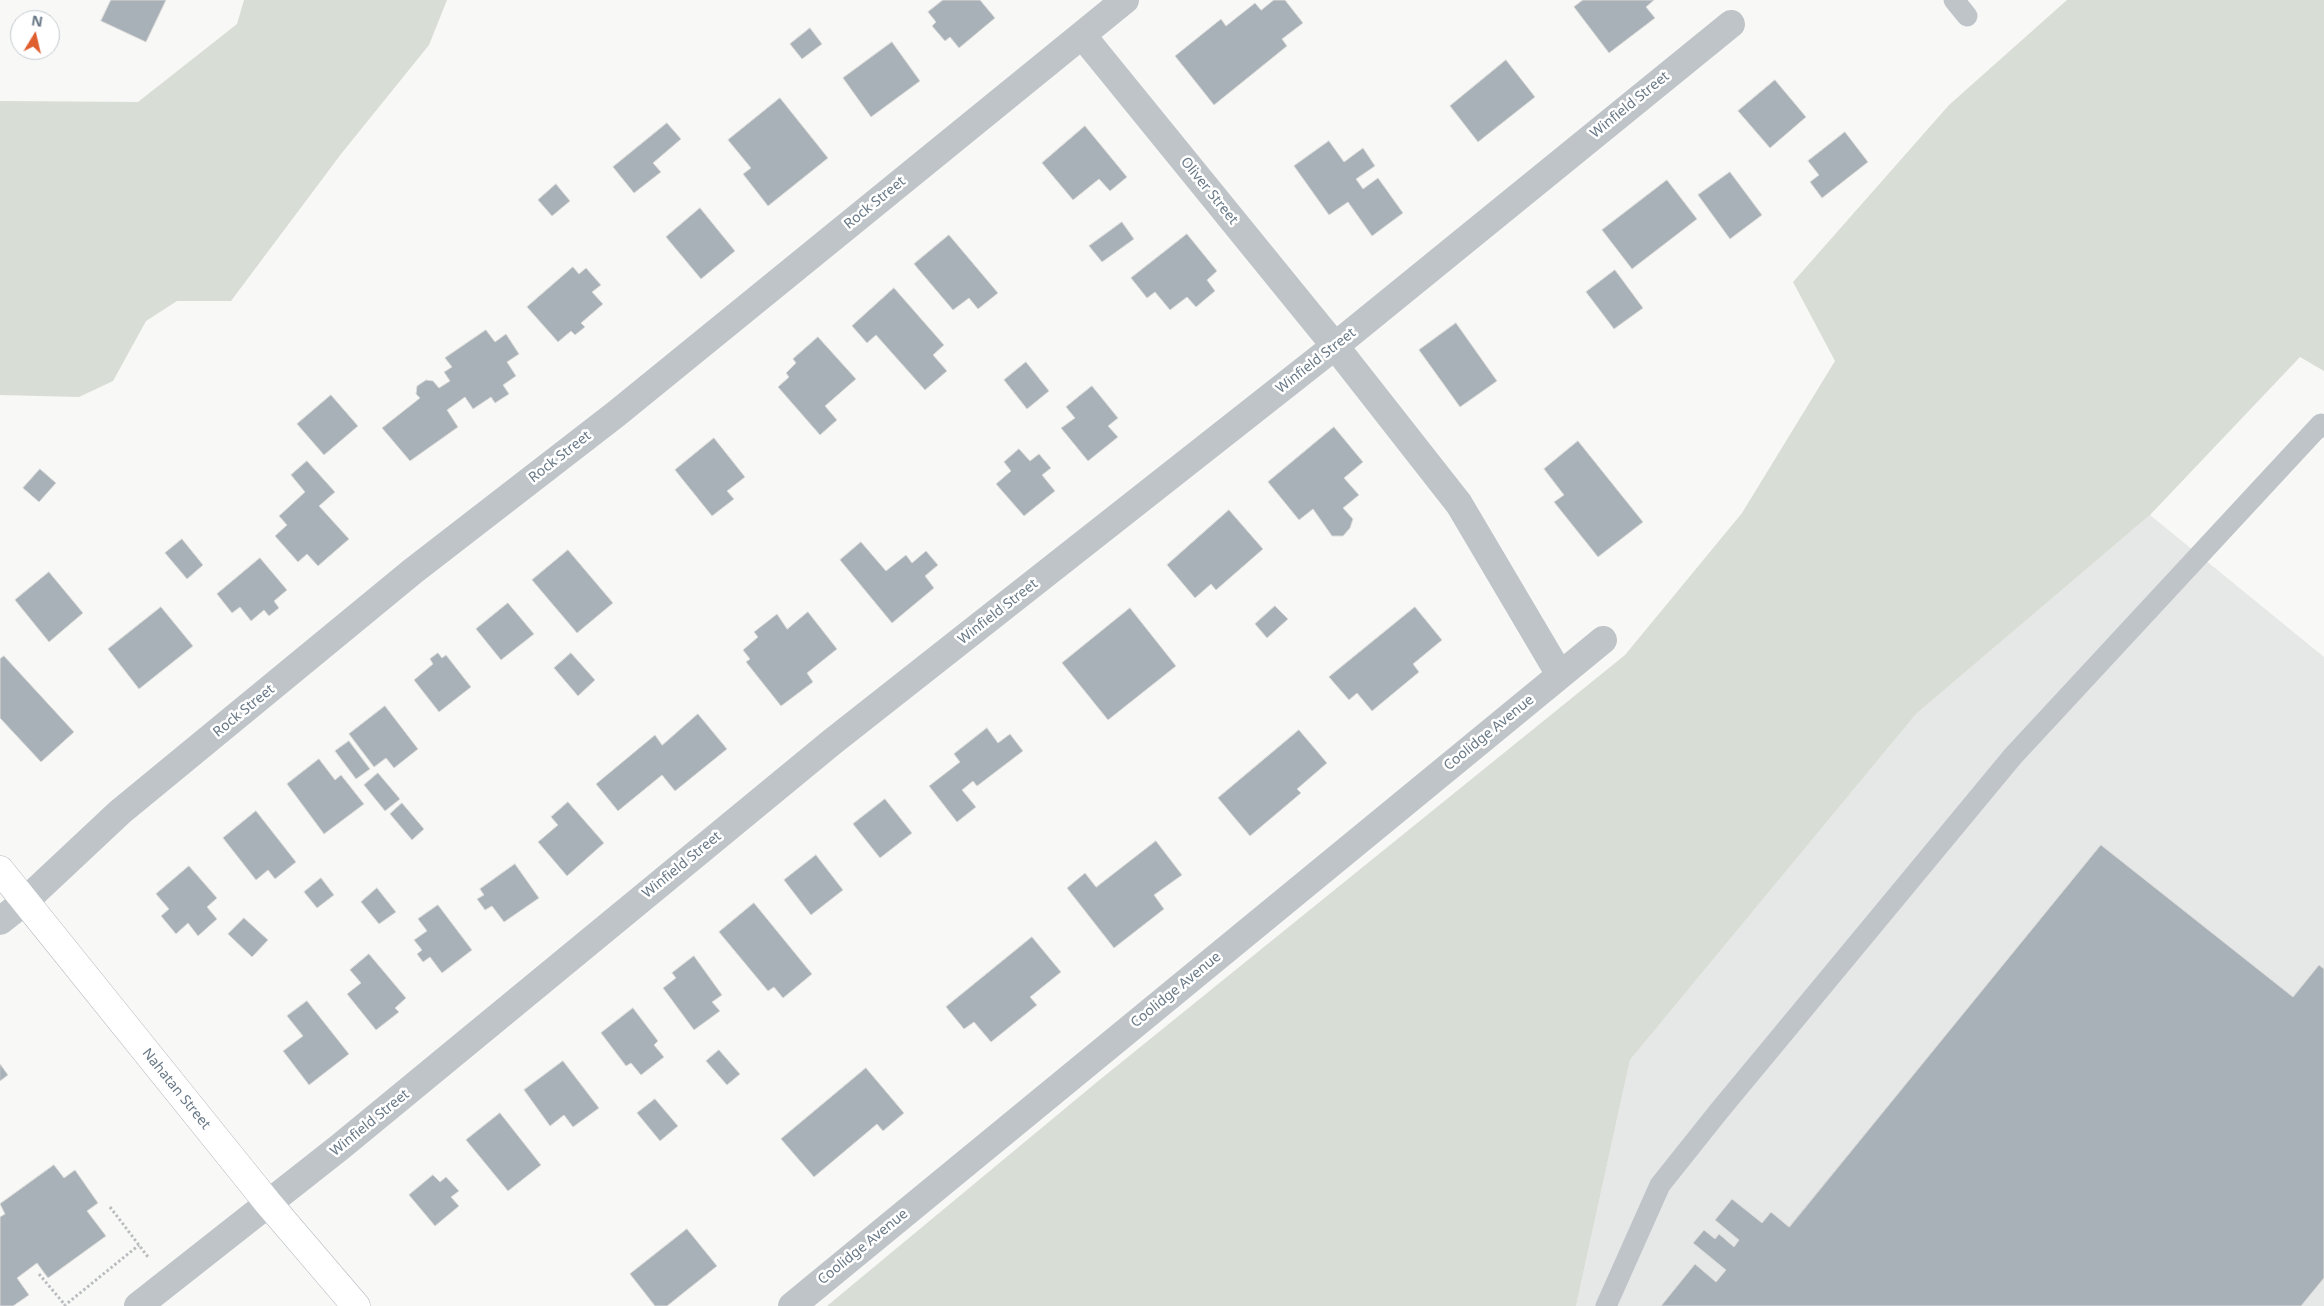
<!DOCTYPE html>
<style>
body{margin:0}
#map{position:relative;width:2324px;height:1306px;overflow:hidden;background:#f8f8f6;font-family:"Noto Sans",sans-serif}
canvas{display:block}
.north{position:absolute;left:10px;top:10px;width:50px;height:50px;box-sizing:border-box;background:#fff;border:1px solid #c3c9cf;border-radius:50%;rotate:9deg;font-size:14px;font-weight:700;line-height:20px;text-align:center;color:#687886}
.north::after{content:'';display:block;margin:auto;width:18px;height:22px;background:#df5e2f;clip-path:polygon(50% 0,100% 100%,50% 72%,0 100%)}
</style>
<div id="map">
<canvas width="2324" height="1306"></canvas>
<div class="north">N</div>
</div>
<script>
const g = document.querySelector('canvas').getContext('2d');
g.lineJoin = 'round';
function fillPath(path, color) { g.fillStyle = color; g.fill(path, 'evenodd'); }
function stroke(path, color, width, dash) { g.strokeStyle = color; g.lineWidth = width; g.lineCap = dash ? 'butt' : 'round'; g.setLineDash(dash || []); g.stroke(path); }
function drawText(font, color, halo, rows, align = 'center') {
  g.font = font + ' "Noto Sans",sans-serif'; g.lineWidth = 5; g.setLineDash([]); g.textBaseline = 'middle'; g.strokeStyle = halo; g.fillStyle = color; for (const [text, x, y, turn = 0] of rows) {
    g.save(); g.translate(x, y); g.rotate((+turn || 0) * Math.PI / 180); g.textAlign = isNaN(turn) ? turn : align; if (halo) g.strokeText(text, 0, 0); g.fillText(text, 0, 0); g.restore();
  }
}
fillPath(new Path2D(`
 M2150,515L2324,657V1306H1576L1630,1060L1916,714Z`), '#e6e7e7');
fillPath(new Path2D(`
 M244,0H447L429,45L341,154L231,301H177L146,321L113,381L79,397L0,395V101L138,102L237,24Z
 M2067,0H2324V371L2300,357L2150,515L1916,714L1630,1060L1576,1306H827L1097,1082L1625,655L1742,513L1835,361L1793,282L1949,105Z`), '#d8ddd5');
const building = new Path2D(`
 M111,0H166L146,42L101,21Z
 M943,0H980L995,18L959,48L950,37L945,41L932,26L936,22L928,12Z
 M1274,0H1285L1303,23L1282,39L1287,46L1214,105L1175,56L1221,19L1226,26L1255,3L1261,10Z
 M1583,0H1654L1646,7L1655,18L1609,53L1574,7Z
 M810,28L822,44L802,59L790,44Z
 M892,42L920,81L871,117L843,78Z
 M1506,60L1535,97L1478,142L1450,106Z
 M1775,80L1806,117L1770,148L1738,111Z
 M780,98L828,158L768,206L743,174L751,168L728,140Z
 M667,123L681,139L653,163L661,172L634,193L613,167Z
 M1085,126L1127,177L1110,191L1099,179L1073,200L1042,163Z
 M1845,132L1868,162L1822,198L1810,182L1819,175L1808,161Z
 M1329,141L1344,162L1363,148L1375,166L1356,179L1363,189L1378,178L1403,213L1372,236L1348,202L1329,215L1294,166Z
 M1730,172L1762,215L1730,239L1698,195Z
 M1667,180L1697,219L1632,269L1602,230Z
 M556,184L570,201L552,216L538,200Z
 M700,208L735,251L701,279L666,237Z
 M1122,222L1134,239L1102,262L1089,246Z
 M1187,234L1217,271L1207,280L1215,291L1196,307L1187,297L1170,310L1155,292L1147,298L1131,278Z
 M949,235L998,293L978,309L969,298L953,310L914,264Z
 M573,267L579,274L586,268L601,285L592,292L603,304L581,323L585,327L575,335L571,331L558,342L527,307Z
 M1615,270L1643,308L1614,329L1586,292Z
 M894,288L944,345L933,355L947,371L925,390L876,335L867,343L852,326Z
 M1456,323L1497,381L1460,407L1419,350Z
 M486,330L495,342L506,334L519,354L507,362L516,376L503,385L509,394L495,403L491,397L473,409L465,397L447,410L458,427L410,461L382,428L420,398L416,394L417,386L426,380L433,381L439,388L450,381L444,372L452,367L445,358Z
 M818,337L856,379L825,406L837,420L820,435L778,387L789,377L786,373L796,363L793,359Z
 M1026,362L1049,391L1027,409L1004,380Z
 M1092,386L1118,418L1108,426L1118,437L1088,461L1061,428L1075,418L1066,407Z
 M331,395L358,426L324,455L297,424Z
 M1334,427L1363,462L1344,478L1359,495L1343,508L1353,519L1350,528L1343,536H1332L1313,509L1299,520L1268,482Z
 M714,438L745,477L727,491L734,499L712,516L675,470Z
 M1578,441L1643,522L1598,557L1554,502L1564,495L1544,469Z
 M1019,449L1030,461L1039,454L1051,468L1042,475L1055,491L1024,516L996,484L1011,471L1004,462Z
 M307,461L335,492L319,506L349,539L318,566L307,554L298,562L275,536L287,525L279,516L305,492L291,475Z
 M40,469L56,483L39,502L23,488Z
 M1229,510L1263,549L1216,590L1211,584L1195,598L1167,565Z
 M182,539L203,565L187,579L165,553Z
 M861,542L886,571L906,555L912,563L926,551L938,565L925,576L934,588L892,623L840,560Z
 M568,550L613,603L577,633L532,580Z
 M260,558L287,590L274,601L279,608L269,616L264,610L251,621L240,607L232,613L217,594Z
 M49,572L83,613L49,642L15,600Z
 M508,603L534,634L501,660L476,629Z
 M1275,606L1288,619L1267,638L1255,624Z
 M161,607L193,646L139,689L108,649Z
 M1415,607L1442,640L1413,664L1419,672L1372,711L1357,693L1349,700L1329,677Z
 M1130,608L1176,666L1108,720L1062,663Z
 M808,612L837,649L807,673L813,682L781,706L746,662L750,659L743,650L758,637L754,632L777,614L787,629Z
 M438,653L442,658L446,655L471,687L439,712L414,680L433,664L430,659Z
 M571,653L595,680L578,696L554,668Z
 M4,656L74,732L41,762L0,718V659Z
 M385,706L418,749L394,768L386,758L374,767L349,734Z
 M698,714L727,749L675,791L662,775L618,811L596,784L655,735L662,745Z
 M987,728L998,743L1010,734L1023,751L977,786L973,781L962,790L976,807L957,822L929,786L960,762L954,754Z
 M1299,730L1327,763L1297,789L1301,793L1250,836L1218,798Z
 M349,741L370,769L356,779L335,751Z
 M319,759L335,780L341,775L364,804L324,834L287,784Z
 M378,773L400,799L385,811L364,785Z
 M885,799L912,833L880,858L853,824Z
 M568,802L604,843L567,876L538,842L558,825L551,817Z
 M402,803L424,829L412,840L390,814Z
 M256,811L296,862L275,879L268,870L256,880L223,838Z
 M1156,841L1182,875L1154,895L1164,909L1114,948L1067,888L1085,873L1096,887Z
 M2101,845L2293,997L2319,965L2324,969V1278L2301,1306H1661L1695,1264L1716,1282L1726,1270L1693,1243L1704,1230L1715,1239L1719,1234L1734,1247L1739,1240L1715,1220L1732,1199L1762,1223L1771,1212L1789,1227Z
 M816,855L843,890L811,915L784,880Z
 M515,864L539,898L504,922L492,906L485,910L477,899L484,895L480,889Z
 M189,866L217,898L207,907L217,919L198,936L188,923L176,934L161,916L169,909L156,894Z
 M321,878L334,895L317,908L304,892Z
 M377,888L396,912L379,924L361,902Z
 M754,903L812,974L783,998L774,987L768,991L719,932Z
 M438,905L472,950L442,973L430,957L423,962L417,954L422,950L414,940L427,931L418,919Z
 M244,918L268,940L252,957L228,934Z
 M1032,937L1061,972L1030,997L1037,1005L991,1042L974,1022L964,1029L946,1007Z
 M369,954L406,998L395,1008L399,1012L376,1030L347,994L361,983L350,970Z
 M694,956L722,995L712,1002L720,1011L694,1030L663,988L676,978L672,973Z
 M307,1001L349,1054L309,1085L283,1051L303,1036L287,1016Z
 M633,1008L658,1041L654,1045L664,1057L641,1075L631,1063L626,1066L601,1033Z
 M719,1050L740,1074L727,1085L706,1061Z
 M563,1061L599,1108L573,1127L564,1115L550,1126L524,1090Z
 M0,1064L8,1075L0,1081Z
 M866,1068L904,1113L883,1131L877,1124L814,1177L781,1139Z
 M655,1099L678,1126L660,1141L637,1113Z
 M500,1113L541,1165L508,1191L466,1140Z
 M54,1165L64,1178L75,1170L98,1203L87,1211L106,1236L48,1278L37,1263L17,1278L29,1295L13,1306H0V1217L5,1214L0,1204Z
 M433,1175L440,1182L446,1177L459,1191L451,1197L459,1206L435,1226L409,1195Z
 M687,1229L717,1266L667,1306H655L630,1274Z`);
fillPath(building, '#a8b1b7');
stroke(building, '#dadad8', 1);
const secondary = new Path2D(`
 M0,870L268,1203L356,1306`);
stroke(secondary, '#b4b9be', 29);
stroke(new Path2D(`
 M110,1207L148,1257
 M39,1274L65,1305
 M64,1306L139,1245`), '#babdc0', 3, [2.5, 2.5]);
stroke(new Path2D(`
 M1954,0L1967,16
 M1606,1306L1660,1185L1719,1111L2013,756L2321,424L2324,427`), '#bfc4c8', 21);
stroke(new Path2D(`
 M1082,35L1335,346L1459,504L1560,675
 M0,921L24,902L120,812L413,571L616,414L1125,0
 M138,1306L340,1147L832,742L1335,346L1731,24
 M792,1306L1603,640`), '#bfc4c8', 28);
stroke(secondary, '#fff', 28);
drawText('14px', '#687886', '#fff', [
 ["Winfield Street",1630,105,-39],
 ["Oliver Street",1209,191,51],
 ["Rock Street",875,203,-39],
 ["Winfield Street",1316,361,-38],
 ["Rock Street",560,457,-38],
 ["Winfield Street",998,612,-38],
 ["Rock Street",244,711,-39],
 ["Coolidge Avenue",1489,733,-39],
 ["Winfield Street",682,865,-39],
 ["Coolidge Avenue",1176,990,-39],
 ["Nahatan Street",176,1089,51],
 ["Winfield Street",370,1123,-39],
 ["Coolidge Avenue",863,1247,-39]
]);
</script>
